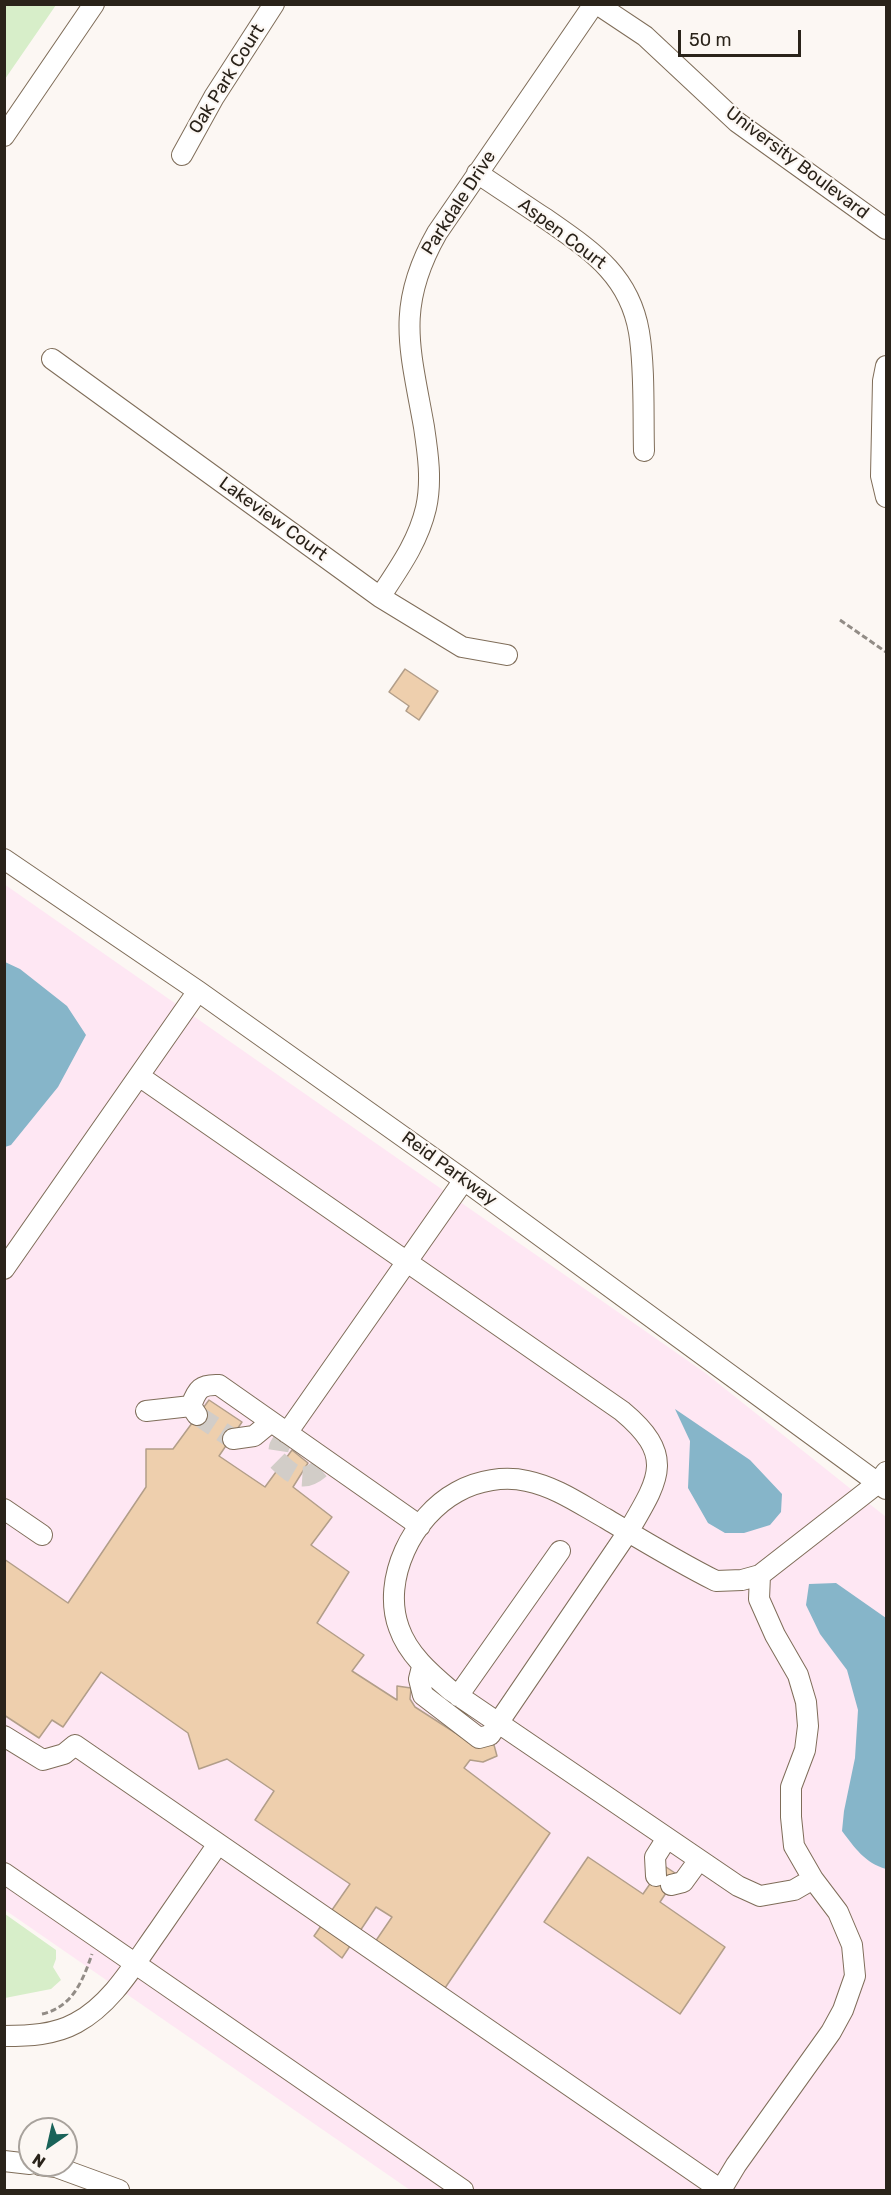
<!DOCTYPE html>
<style>
body{margin:0}
#map{position:relative;width:891px;height:2195px;overflow:hidden;background:#fcf7f3;font-family:Rubik,sans-serif}
canvas{display:block}
.frame{position:absolute;inset:0;border:6px solid #2a231a;pointer-events:none}
.north{position:absolute;left:18px;top:2117px;width:60px;height:60px;box-sizing:border-box;background:#fcf7f3;border:2px solid #a8a29c;border-radius:50%;rotate:214deg;font-size:16px;font-weight:700;line-height:24px;text-align:center;color:#2a231a}
.north::after{content:'';display:block;margin:auto;width:21px;height:27px;background:#1a6359;clip-path:polygon(50% 0,100% 100%,50% 72%,0 100%)}
.scale{position:absolute;left:678px;top:30px;width:123px;height:27px;box-sizing:border-box;border:3px solid #2a231a;border-top:0;padding-left:8px;font-size:18px;line-height:21px;white-space:nowrap;color:#2a231a;-webkit-text-stroke:4px #fcf7f3;paint-order:stroke}
</style>
<div id="map">
<canvas width="891" height="2195"></canvas>
<div class="frame"></div>
<div class="north">N</div>
<div class="scale">50 m</div>
</div>
<script>
const g = document.querySelector('canvas').getContext('2d');
g.lineJoin = 'round';
function fillPath(path, color) { g.fillStyle = color; g.fill(path, 'evenodd'); }
function stroke(path, color, width, dash) { g.strokeStyle = color; g.lineWidth = width; g.lineCap = dash ? 'butt' : 'round'; g.setLineDash(dash || []); g.stroke(path); }
function drawText(font, color, halo, rows, align = 'center') {
  g.font = font + ' Rubik,sans-serif'; g.lineWidth = 4.5; g.setLineDash([]); g.textBaseline = 'middle'; g.strokeStyle = halo; g.fillStyle = color; for (const [text, x, y, turn = 0] of rows) {
    g.save(); g.translate(x, y); g.rotate((+turn || 0) * Math.PI / 180); g.textAlign = isNaN(turn) ? turn : align; if (halo) g.strokeText(text, 0, 0); g.fillText(text, 0, 0); g.restore();
  }
}
fillPath(new Path2D(`
 M4,884L704,1372L886,1517V2190H410L5,1910Z`), '#fee7f3');
fillPath(new Path2D(`
 M5,4L56,5L5,79L4,5Z
 M5,1914L56,1950V1959L53,1967L61,1980L51,1989L5,1998Z`), '#d7eec9');
fillPath(new Path2D(`
 M5,962L20,969L67,1006L86,1035L58,1087L11,1145L5,1147Z
 M675,1409L750,1460L782,1494L781,1512L770,1525L744,1533H725L708,1523L688,1488L690,1441Z
 M836,1583L886,1618V1869C865,1863 855,1848 842,1831L844,1811L855,1758L858,1710L847,1670L820,1634L806,1605L809,1584Z`), '#86b5c9');
const building = new Path2D(`
 M405,669L438,691L419,720L406,711L409,706L389,692Z
 M209,1400L242,1422L219,1456L265,1487L292,1450L308,1463L293,1487L332,1517L311,1545L349,1572L317,1623L364,1655L352,1671L397,1700V1686L411,1688L410,1699L415,1707L468,1741L481,1745H494L497,1756L483,1762L470,1760L464,1768L550,1833L445,1988L375,1942L392,1917L376,1907L342,1958L314,1936L350,1884L255,1820L274,1791L227,1759L199,1769L188,1733L101,1672L63,1727L52,1720L39,1738L4,1715V1559L68,1603L146,1487V1449H173Z
 M588,1857L643,1894L663,1865L678,1875L660,1902L725,1947L680,2014L544,1922Z`);
fillPath(building, '#eecfad');
stroke(building, '#b29e89', 1.5);
stroke(new Path2D(`
 M197,1415L233,1439
 M287,1433L279,1447L277,1460C297,1480 307,1483 327,1462`), '#d2cdc8', 20, [20, 10]);
const minor = new Path2D(`
 M597,4L645,36L737,122L886,229
 M4,136L94,4
 M182,155L214,97L274,4
 M477,173C500,188 523,204 546,219C590,250 629,274 639,332C645,368 643,413 644,451
 M52,359L380,597L462,647L507,655
 M886,366L883,381L881,476L886,497
 M380,597C399,568 418,542 426,508C432,481 428,454 424,427C410,348 395,307 437,233L594,4
 M4,859L198,991L464,1180L886,1489
 M139,1076L622,1411C676,1456 659,1479 628,1532L490,1735L479,1738L423,1695L419,1679L422,1667
 M4,1269L198,991
 M146,1411L191,1406
 M197,1415L191,1406C197,1389 201,1384 219,1385L420,1526
 M287,1433L464,1180
 M233,1439L254,1436L271,1422
 M4,1509L42,1535
 M458,1696L560,1551
 M4,1736L43,1760L64,1754L75,1745L721,2190L736,2165L831,2032L843,2010L855,1976L852,1945L838,1912L813,1879L794,1846L791,1817V1787L805,1750L808,1726L806,1702L798,1675L775,1635L759,1599L760,1575
 M4,1873L463,2190
 M656,1876L655,1857L667,1838
 M813,1879L794,1890L760,1896L738,1886L450,1690C430,1673 408,1654 399,1628C381,1579 413,1516 457,1492C478,1480 505,1476 527,1481C556,1487 580,1504 605,1518C642,1540 678,1562 716,1581L742,1580L760,1575L878,1483L886,1472
 M671,1885L683,1882L699,1860
 M4,2036C29,2036 54,2035 76,2023C112,2004 135,1963 158,1931C178,1902 198,1873 218,1844
 M4,2161L30,2164
 M40,2165L56,2167L119,2190`);
stroke(minor, '#7f6d59', 22);
stroke(new Path2D(`
 M840,620L886,652
 M42,2014C73,2007 83,1980 92,1954`), '#928c86', 3, [6, 3]);
stroke(minor, '#fff', 20);
drawText('18px', '#2a231a', '#fcf7f3', [
 ["Oak Park Court",227,79,-58],
 ["University Boulevard",797,163,37],
 ["Parkdale Drive",459,203,-57],
 ["Aspen Court",562,234,37],
 ["Lakeview Court",273,519,36],
 ["Reid Parkway",449,1169,36]
]);
</script>
